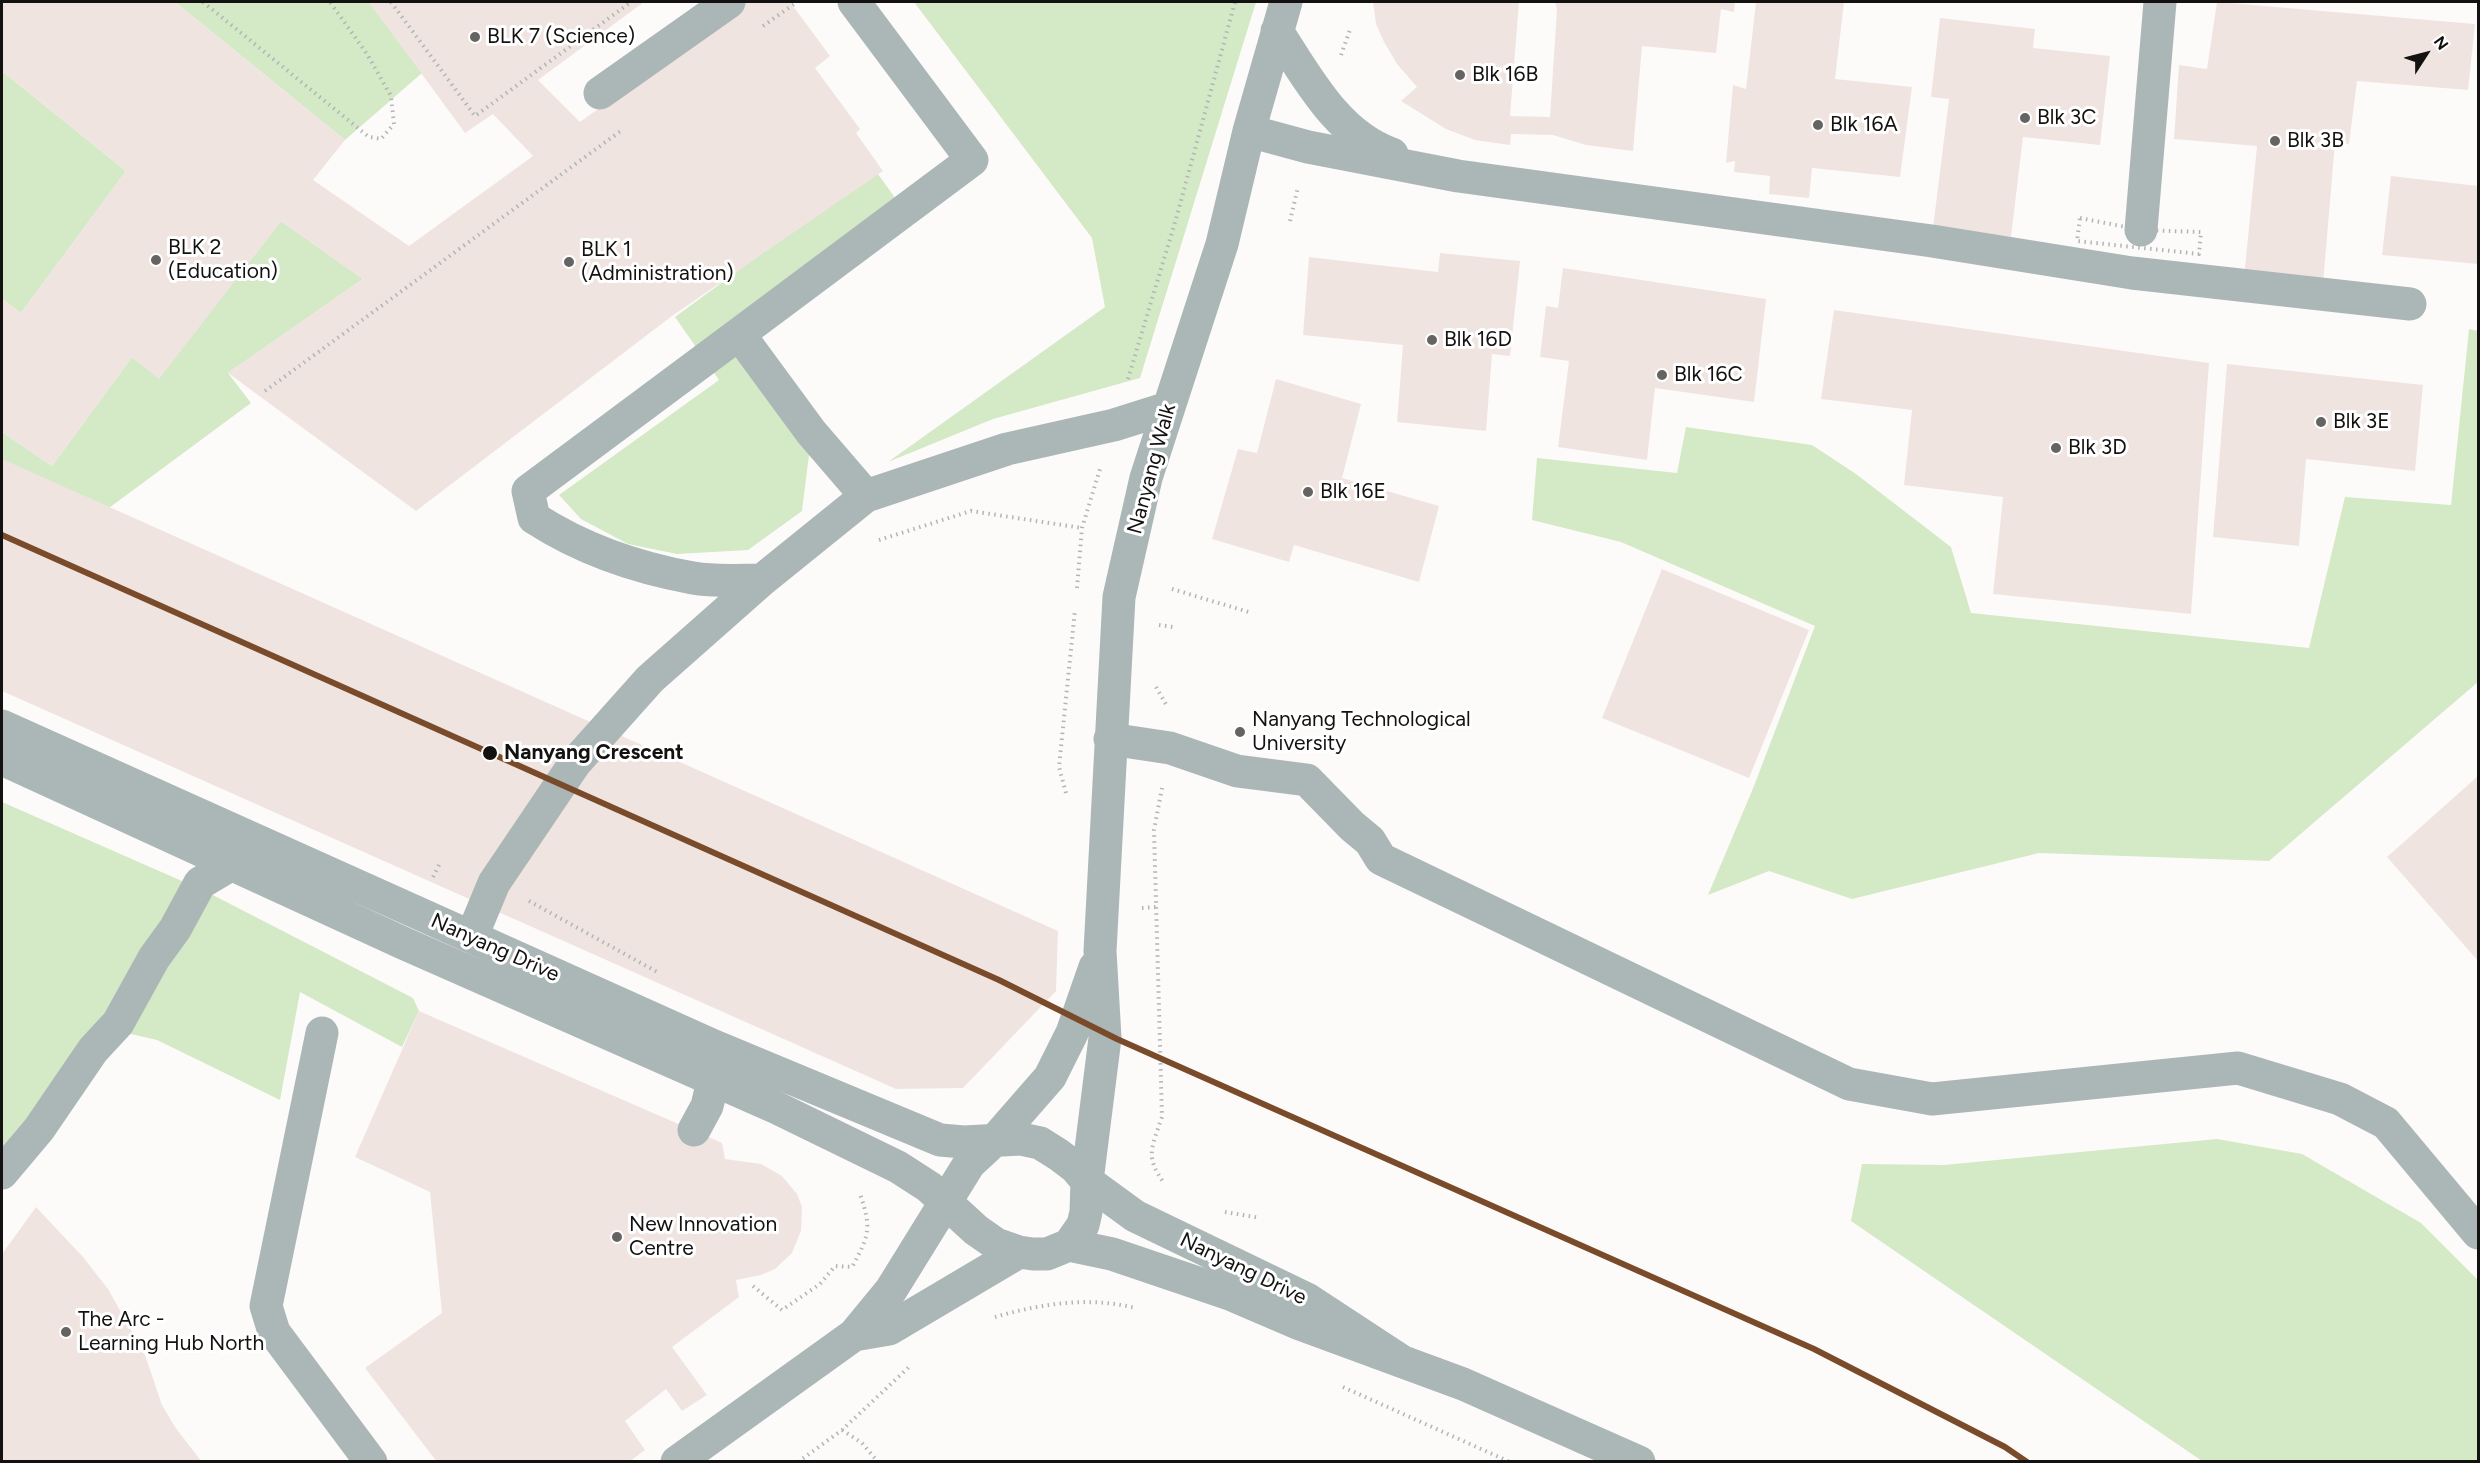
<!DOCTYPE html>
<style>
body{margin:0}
#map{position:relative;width:2480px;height:1463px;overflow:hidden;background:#fdfbf9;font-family:Figtree,sans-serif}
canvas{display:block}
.frame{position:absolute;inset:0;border:3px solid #131211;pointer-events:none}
.north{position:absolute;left:2396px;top:24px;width:60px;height:60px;-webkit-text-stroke:4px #fff;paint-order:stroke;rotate:54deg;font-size:16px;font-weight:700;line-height:24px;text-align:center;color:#131211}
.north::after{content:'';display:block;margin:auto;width:21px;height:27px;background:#131211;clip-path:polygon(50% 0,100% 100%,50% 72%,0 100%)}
</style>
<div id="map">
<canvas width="2480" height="1463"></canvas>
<div class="frame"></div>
<div class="north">N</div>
</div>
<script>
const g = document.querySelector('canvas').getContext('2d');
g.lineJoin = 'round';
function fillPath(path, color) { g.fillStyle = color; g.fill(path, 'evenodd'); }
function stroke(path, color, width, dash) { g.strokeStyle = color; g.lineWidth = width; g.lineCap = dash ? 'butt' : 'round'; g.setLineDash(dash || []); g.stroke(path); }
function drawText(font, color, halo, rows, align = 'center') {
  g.font = font + ' Figtree,sans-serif'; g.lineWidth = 6; g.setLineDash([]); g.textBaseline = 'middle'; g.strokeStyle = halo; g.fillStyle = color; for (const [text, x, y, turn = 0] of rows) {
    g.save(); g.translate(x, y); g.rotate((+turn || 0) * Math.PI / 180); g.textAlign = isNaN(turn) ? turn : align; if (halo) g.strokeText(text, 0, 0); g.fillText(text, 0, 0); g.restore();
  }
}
fillPath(new Path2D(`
 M175,2H369L422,73L345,140Z
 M914,2H1256L1140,378L993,419L888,462L1105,307L1092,238Z
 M2,71L126,171L21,313L2,299Z
 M875,170L904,210L732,337L810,447L802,511L748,550L677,554L628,544L581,519L559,495L719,380L675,317Z
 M281,221L363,279L228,373L251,403L2,587V432L52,466L132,357L159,378Z
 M2469,329L2478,331V682L2269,861L2039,853L1852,899L1769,871L1708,895L1754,786L1815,626L1621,542L1532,520L1537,458L1677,473L1686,427L1812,445L1856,474L1951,547L1971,613L2309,648L2345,497L2451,505Z
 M2,802L207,892L413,998L419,1011L402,1047L300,992L280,1100L157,1040L109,1029L2,1175Z
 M2217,1139L2302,1154L2421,1223L2478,1280V1461H2202L1851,1221L1862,1164L1944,1165Z`), '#d4e9c6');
fillPath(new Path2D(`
 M2,2H175L345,140L313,180L409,246L533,156L493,114L465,133L369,2H644L538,80L580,122L746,2H790L830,56L815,68L860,129L856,133L883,171L672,316L416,511L228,373L363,279L281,221L159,379L132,357L52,466L2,432V299L21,313L126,171L2,71Z
 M1373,2H1519L1510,116L1550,117L1557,9L1555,2H1735L1734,12L1721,9L1716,53L1642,46L1633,151L1586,145L1553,135L1511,134L1510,145L1475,140L1446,129L1401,101L1417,87L1397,64L1384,42L1376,24Z
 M1756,2H1844L1835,79L1912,87L1900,177L1812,168L1809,198L1769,194L1770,176L1734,172L1735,161L1726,163L1733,85L1746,89Z
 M2217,2L2475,24L2468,90L2357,81L2349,144L2335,143L2323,284L2244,278L2257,146L2174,139L2179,65L2207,69Z
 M1940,18L2035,29L2033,48L2110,56L2100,145L2023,137L2011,237L1933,228L1949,99L1931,97Z
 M2391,176L2478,186V264L2382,255Z
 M1440,253L1520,261L1510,356L1492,354L1486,431L1397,422L1403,345L1303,335L1309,257L1438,272Z
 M1563,268L1766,299L1754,402L1655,388L1647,460L1558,447L1569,361L1540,357L1546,306L1558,308Z
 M1834,310L2209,363L2191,614L1993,594L2003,497L1904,485L1912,410L1821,399Z
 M2227,364L2423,385L2415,471L2306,459L2299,546L2213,537Z
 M1276,379L1361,404L1342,478L1439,506L1419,582L1294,545L1289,562L1212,539L1238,449L1257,453Z
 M2,459L1058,931L1056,991L963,1088L896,1089L2,691Z
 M1662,569L1809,630L1749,778L1602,718Z
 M2478,776V961L2387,857Z
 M419,1011L722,1143L725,1159L761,1164L782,1176L797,1194L802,1207L801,1231L792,1253L775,1269L761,1275L736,1280L739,1297L672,1347L707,1395L682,1411L666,1389L625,1421L645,1450L629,1462H437L365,1368L442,1313L430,1192L355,1157Z
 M36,1207L83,1257L108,1289L145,1355L162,1405L175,1427L202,1462H2V1254Z`), '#f0e4e1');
stroke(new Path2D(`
 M203,2L369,137L381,139L394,124L391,96L367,54L330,2
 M391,2L475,116L631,2
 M763,26L797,2
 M1341,55L1351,27
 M2080,218L2141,230L2201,232L2199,254L2077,241Z
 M1290,221L1298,187
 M1128,379L1176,219L1235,2
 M265,391L622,130
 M879,540L971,511L1082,528
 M1077,588L1082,528L1100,469
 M1172,589L1252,613
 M1159,625L1173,627
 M1156,687L1167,706
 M1162,788L1154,830L1162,1117C1152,1147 1144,1157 1165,1184
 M1066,793L1059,767L1075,610
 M433,877L441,861
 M529,901L659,973
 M1142,908L1156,907
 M1225,1212L1260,1218
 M753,1286L782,1310L820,1284L835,1266L852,1267C869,1236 872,1228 860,1194
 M995,1317C1040,1304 1089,1296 1135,1308
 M1343,1387L1510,1462
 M842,1430L862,1443L878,1462
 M798,1462L842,1430L909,1367`), '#afb6b5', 4, [1.5, 4.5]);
stroke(new Path2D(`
 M1277,31C1307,77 1337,135 1392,154
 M600,93L729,2
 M1249,131L1308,147L1458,176L1932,241L2132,273L2410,304
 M2141,230L2160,2
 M739,334L972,160L854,2
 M762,580C740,580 715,582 693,578C637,568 582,549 534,518L528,491L739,334L811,432L866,496
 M2,726L714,1046L940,1140L964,1142L1021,1139L1040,1143L1059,1155L1076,1168L1087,1181L1135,1216L1307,1299L1400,1360
 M1110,739L1170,748L1237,771L1307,780L1352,826L1370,841L1381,859L1849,1084L1932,1099L2238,1068L2340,1099L2386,1123L2478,1233
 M2,759L403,943L777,1108L898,1167L929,1187L976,1230L996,1244L1019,1252L1033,1254H1047L1069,1245L1083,1225L1086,1212L1087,1181L1105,1038L1100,951L1119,597L1146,478L1222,244L1249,131L1286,2
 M472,936L494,883L575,763L650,679L762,580L866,496L1007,449L1114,425L1168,408
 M322,1033L266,1306L274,1332L371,1462
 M694,1130L707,1106L713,1081
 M2,1173L39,1129L93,1050L118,1023L154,958L175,929L200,883L232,864
 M1069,1245L1112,1254L1230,1294L1300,1324L1463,1384L1639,1462
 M854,1335L889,1329L1019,1252
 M677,1462L854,1335L891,1290L969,1164L995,1140L1050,1077L1072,1033L1095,967`), '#abb7b7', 33);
stroke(new Path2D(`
 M2,535L999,980L1117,1039L1814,1349L2005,1447L2027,1462`), '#7a4b2a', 6);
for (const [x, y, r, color] of [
 [475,37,6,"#656462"],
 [1460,75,6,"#656462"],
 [2025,118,6,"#656462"],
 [1818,125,6,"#656462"],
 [2275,141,6,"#656462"],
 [156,260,6,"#656462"],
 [569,262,6,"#656462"],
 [1432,340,6,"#656462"],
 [1662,375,6,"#656462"],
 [2321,422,6,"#656462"],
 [2056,448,6,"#656462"],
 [1308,492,6,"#656462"],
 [1240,732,6,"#656462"],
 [490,753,8,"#131211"],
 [617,1237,6,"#656462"],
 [66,1332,6,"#656462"]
]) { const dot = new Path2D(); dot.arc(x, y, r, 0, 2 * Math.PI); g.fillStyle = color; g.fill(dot); stroke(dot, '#fff', 2); }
drawText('21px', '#131211', '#fff', [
 ["BLK 7 (Science)",487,37],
 ["Blk 16B",1472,75],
 ["Blk 3C",2037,118],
 ["Blk 16A",1830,125],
 ["Blk 3B",2287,141],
 ["BLK 2",168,248],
 ["(Education)",168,272],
 ["BLK 1",581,250],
 ["(Administration)",581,274],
 ["Blk 16D",1444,340],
 ["Blk 16C",1674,375],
 ["Blk 3E",2333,422],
 ["Blk 3D",2068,448],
 ["Blk 16E",1320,492],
 ["Nanyang Technological",1252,720],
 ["University",1252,744],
 ["New Innovation",629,1225],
 ["Centre",629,1249],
 ["The Arc -",78,1320],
 ["Learning Hub North",78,1344]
], 'left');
drawText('21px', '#131211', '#fff', [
 ["Nanyang Walk",1152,469,-75],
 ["Nanyang Drive",495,948,24],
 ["Nanyang Drive",1243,1269,26]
]);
drawText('bold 21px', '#131211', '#fff', [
 ["Nanyang Crescent",504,753]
], 'left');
</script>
